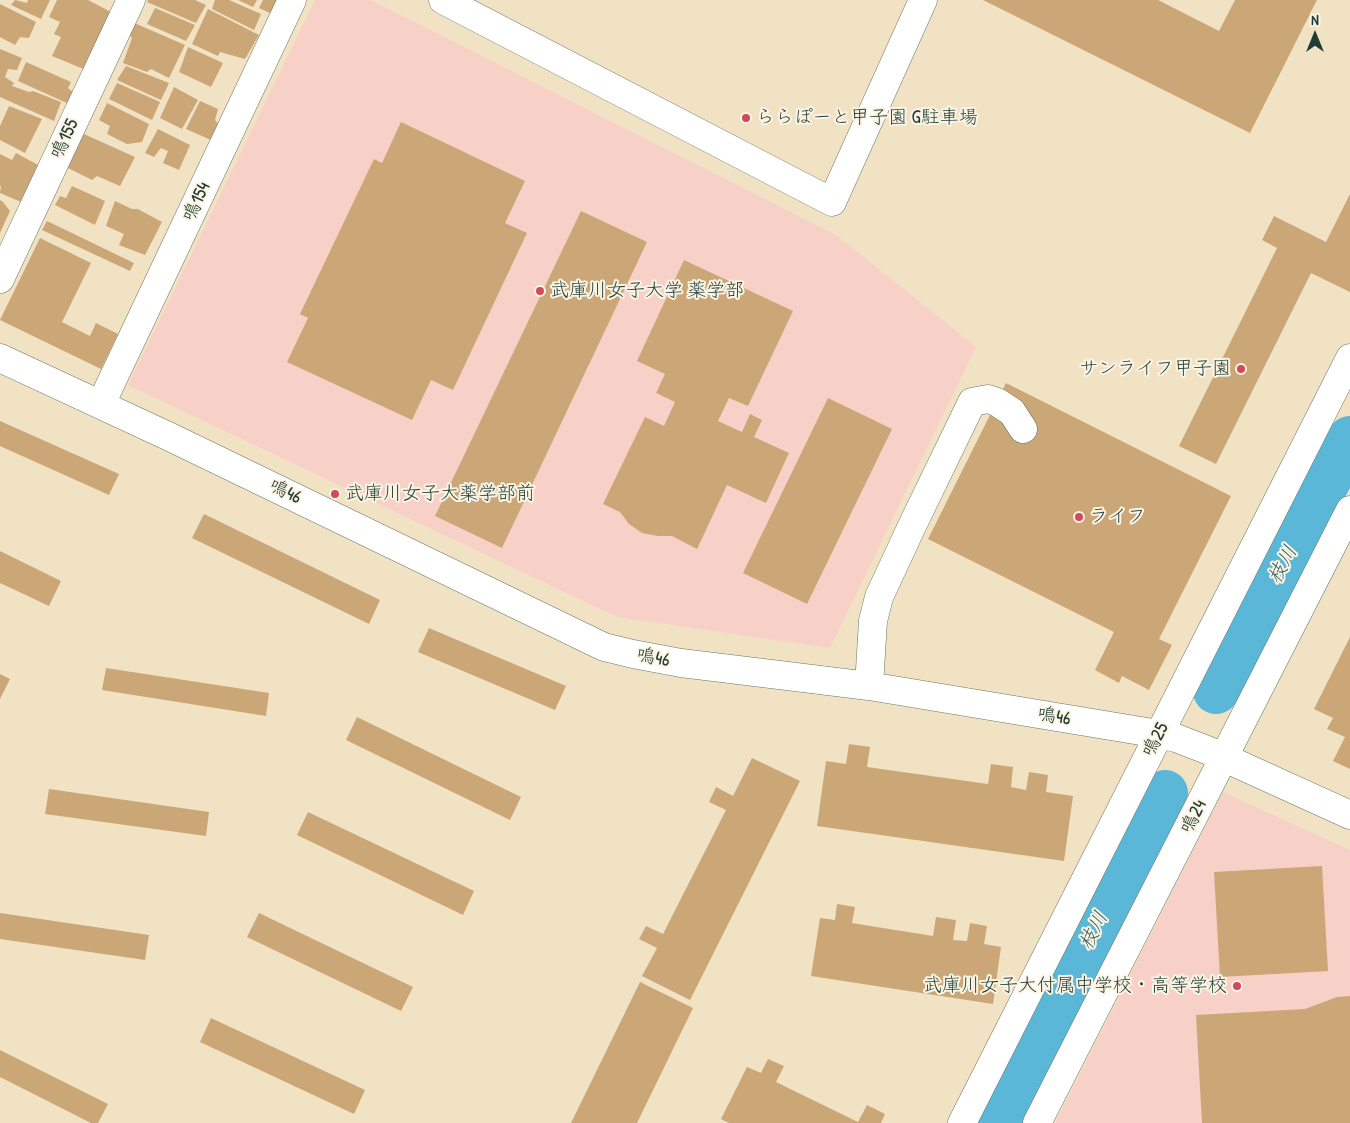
<!DOCTYPE html>
<meta charset="utf-8">
<style>
body{margin:0}
#map{position:relative;width:1350px;height:1123px;overflow:hidden;background:#f1e2c4;font-family:"Patrick Hand",sans-serif}
canvas{display:block}
.north{position:absolute;left:1290px;top:10px;width:50px;height:50px;-webkit-text-stroke:4px #fcf5e5;paint-order:stroke;rotate:0deg;font-size:14px;font-weight:700;line-height:20px;text-align:center;color:#1f3d34}
.north::after{content:'';display:block;margin:auto;width:18px;height:22px;background:#1f3d34;clip-path:polygon(50% 0,100% 100%,50% 72%,0 100%)}
</style>
<div id="map">
<canvas width="1350" height="1123"></canvas>
<div class="north">N</div>
</div>
<script>
const g = document.querySelector('canvas').getContext('2d');
g.lineJoin = 'round';
function fillPath(path, color) { g.fillStyle = color; g.fill(path, 'evenodd'); }
function stroke(path, color, width, dash) { g.strokeStyle = color; g.lineWidth = width; g.lineCap = dash ? 'butt' : 'round'; g.setLineDash(dash || []); g.stroke(path); }
function drawText(font, color, halo, rows, align = 'center') {
  g.font = font + ' "Patrick Hand","Klee One",sans-serif'; g.lineWidth = 4; g.setLineDash([]); g.textBaseline = 'middle'; g.strokeStyle = halo; g.fillStyle = color; for (const [text, x, y, turn = 0] of rows) {
    g.save(); g.translate(x, y); g.rotate((+turn || 0) * Math.PI / 180); g.textAlign = isNaN(turn) ? turn : align; if (halo) g.strokeText(text, 0, 0); g.fillText(text, 0, 0); g.restore();
  }
}
fillPath(new Path2D(`
 M315,0H371L836,235L976,347L830,648L617,617L128,385Z
 M1223,792L1350,850V1123H1055Z`), '#f7d1c7');
stroke(new Path2D(`
 M1216,691L1350,439
 M997,1123L1165,793`), '#5ab7d8', 46);
fillPath(new Path2D(`
 M15,0L27,3L28,0H50L41,19L11,5Z
 M57,0H88L111,12L86,70L52,56L61,37L54,34L60,22L49,17Z
 M148,0H195L206,5L196,23L147,2Z
 M215,0H229L261,14L254,30L212,9Z
 M238,0H257L253,7Z
 M263,0H278L272,14L259,8Z
 M983,0H1158L1219,31L1235,0H1317L1250,133Z
 M0,4L36,22L29,38L20,37L15,45L0,37Z
 M155,8L195,25L186,41L147,24Z
 M208,9L259,35L245,59L220,52L218,56L192,44Z
 M132,22L185,45L169,78L151,69L147,72L123,63L132,38L127,32Z
 M188,47L223,63L211,87L179,72Z
 M0,49L22,58L17,70L8,69L5,77L14,83L12,86L29,92L33,91L61,102L54,121L0,97Z
 M26,62L71,82L68,88L74,93L69,104L18,81Z
 M126,66L169,83L161,100L117,80Z
 M117,83L160,102L152,120L109,99Z
 M174,87L198,100L182,129L160,118Z
 M200,101L218,109L215,120L219,125L211,140L186,129Z
 M107,103L149,124L142,142L127,144L107,134L110,126L99,120Z
 M9,106L42,119L25,153L0,140V126Z
 M401,122L525,181L505,223L527,233L453,390L431,380L412,420L287,362L308,318L300,314L374,159L382,163Z
 M158,129L190,145L179,170L163,163L168,151L161,148L154,157L145,153Z
 M84,134L135,157L120,186L97,176L92,180L66,167Z
 M16,153L40,166L21,202L0,193L1,186H0V154L12,160Z
 M72,186L105,201L95,225L55,205L60,196L66,198Z
 M1350,194V292L1311,273L1216,464L1179,446L1277,248L1262,240L1274,216L1326,242Z
 M0,200L3,202L10,211L0,233Z
 M115,201L132,209H138L162,222L145,255L119,245L124,234L106,226Z
 M581,211L647,242L502,548L435,516Z
 M47,221L134,263L130,271L42,230Z
 M40,238L91,263L62,322L90,336L96,323L118,334L101,369L0,320Z
 M684,260L793,311L748,406L729,398L718,421L742,432L750,414L762,420L754,437L789,453L766,503L727,485L697,549L672,536H658L642,533L629,524L620,512L603,504L645,417L664,426L675,402L656,393L665,374L637,361Z
 M1006,383L1231,496L1159,639L1172,645L1149,690L1122,676L1119,683L1095,670L1114,632L928,539Z
 M828,398L892,429L807,604L743,573Z
 M0,421L119,474L109,495L0,446Z
 M204,514L380,600L369,624L192,538Z
 M0,551L61,581L49,606L0,583Z
 M429,628L566,686L555,710L418,652Z
 M1350,637V769L1333,761L1345,737L1327,729L1333,718L1314,709Z
 M106,668L269,693L266,716L102,690Z
 M0,674L10,679L0,699Z
 M357,717L521,797L510,820L346,740Z
 M849,744L870,747L867,767L988,784L991,764L1013,767L1011,787L1026,790L1029,772L1048,775L1046,792L1073,796L1064,861L817,826L826,761L846,764Z
 M752,758L800,781L690,1000L642,976L657,948L639,939L646,926L663,934L726,810L709,802L716,787L733,796Z
 M49,789L209,812L206,836L45,814Z
 M308,812L474,891L463,915L297,835Z
 M1322,866L1328,971L1220,977L1214,872Z
 M837,904L855,907L852,923L933,936L936,917L956,920L953,940L967,941L970,923L987,926L984,944L1001,947L993,1004L811,976L820,918L835,920Z
 M0,913L149,935L145,960L0,939Z
 M259,913L413,987L401,1011L247,937Z
 M640,982L693,1008L637,1123H571Z
 M1350,996V1123H1202L1196,1015L1305,1009L1337,997Z
 M211,1018L365,1090L354,1114L200,1042Z
 M0,1050L108,1104L98,1123H91L0,1077Z
 M768,1059L784,1066L776,1082L858,1122L867,1105L885,1114L881,1123H729L721,1119L747,1067L761,1073Z`), '#cba777');
const minor = new Path2D(`
 M443,0L832,202L923,0
 M0,279L131,0
 M0,358L170,437L604,647L633,654L681,663L869,686L1159,734L1176,738L1207,750L1350,815
 M101,404L292,0
 M869,686L873,621L879,597L911,528L972,402L988,399L997,402L1012,412L1023,429
 M962,1123L1350,358
 M1037,1123L1350,510`);
stroke(minor, '#687766', 29);
stroke(minor, '#fff', 28);
for (const [x, y, r, color] of [
 [746,118,5,"#d1495b"],
 [540,291,5,"#d1495b"],
 [1241,369,5,"#d1495b"],
 [335,494,5,"#d1495b"],
 [1079,517,5,"#d1495b"],
 [1237,986,5,"#d1495b"]
]) { const dot = new Path2D(); dot.arc(x, y, r, 0, 2 * Math.PI); g.fillStyle = color; g.fill(dot); stroke(dot, '#fcf5e5', 2); }
drawText('19px', '#1f3d34', '#fcf5e5', [
 ["ららぽーと甲子園 G駐車場",756,118],
 ["武庫川女子大学 薬学部",550,291],
 ["サンライフ甲子園",1231,369,"right"],
 ["武庫川女子大薬学部前",345,494],
 ["ライフ",1089,517],
 ["武庫川女子大付属中学校・高等学校",1227,986,"right"]
], 'left');
drawText('19px', '#1f3d34', '#fcf5e5', [
 ["鳴155",65,139,-65],
 ["鳴154",197,202,-65],
 ["鳴46",285,492,26],
 ["鳴46",653,658,11],
 ["鳴46",1054,717,9],
 ["鳴25",1156,740,-63],
 ["鳴24",1194,817,-63]
]);
drawText('italic 20px', '#2e5c5d', '#fcf5e5', [
 ["枝川",1283,565,-62],
 ["枝川",1094,931,-63]
]);
</script>
